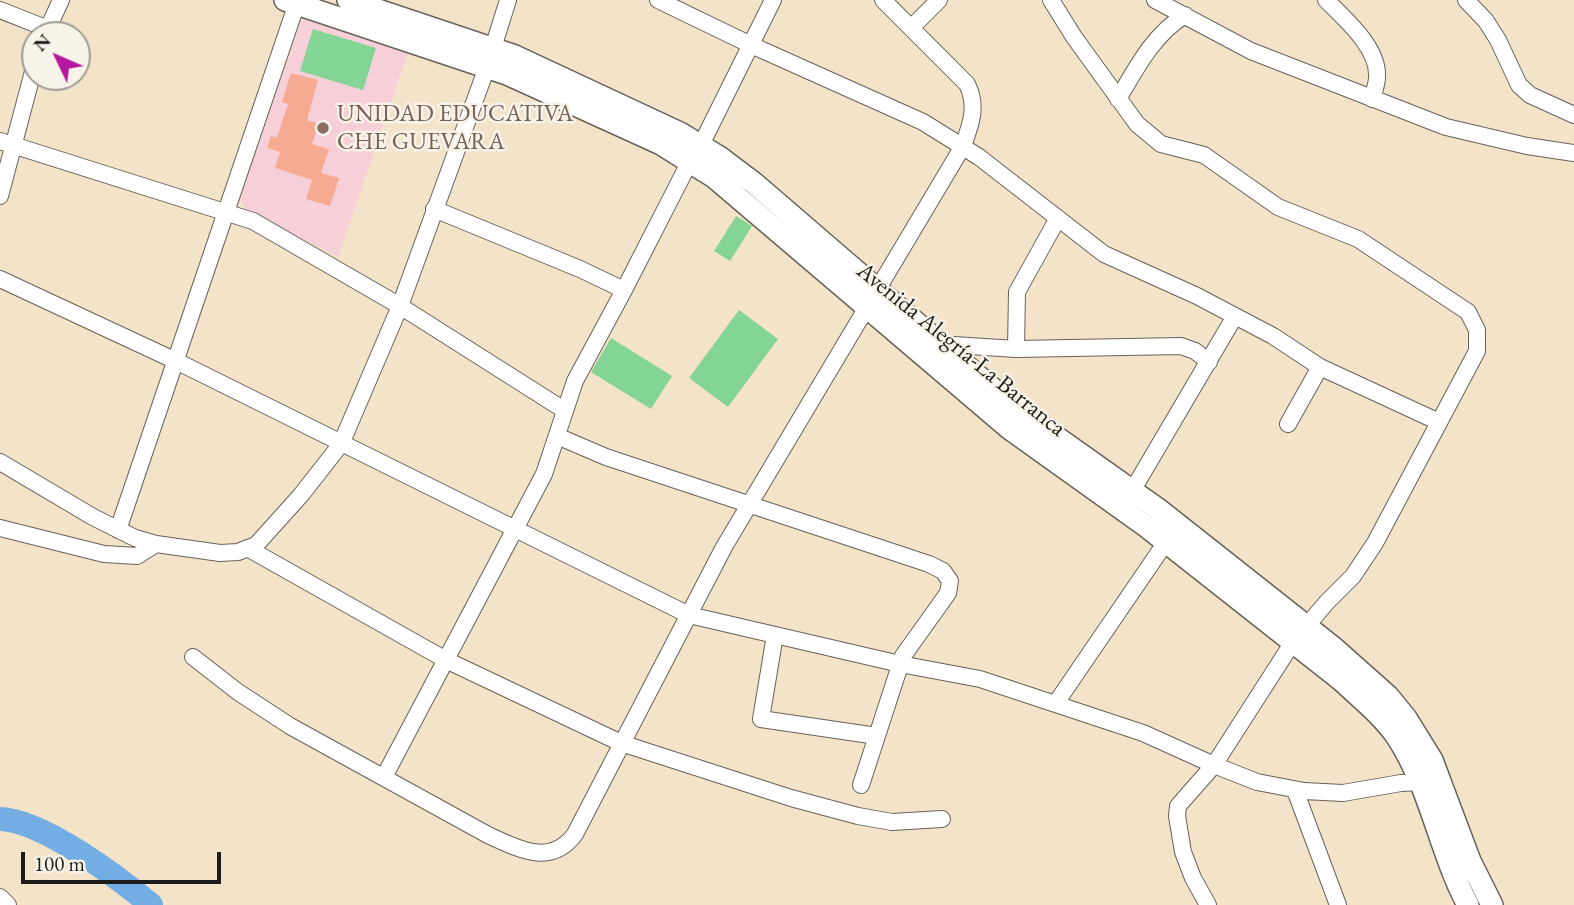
<!DOCTYPE html>
<meta charset="utf-8">
<style>
body{margin:0}
#map{position:relative;width:1574px;height:905px;overflow:hidden;background:#f3e3c9;font-family:"EB Garamond",serif}
canvas{display:block}
.north{position:absolute;left:21px;top:21px;width:70px;height:70px;box-sizing:border-box;background:#f7f3e8;border:2px solid #9f9d96;border-radius:50%;rotate:314deg;font-size:19px;font-weight:700;line-height:28px;text-align:center;color:#1c1c1c}
.north::after{content:'';display:block;margin:auto;width:24px;height:32px;background:#b5179e;clip-path:polygon(50% 0,100% 100%,50% 72%,0 100%)}
.scale{position:absolute;left:21px;top:852px;width:200px;height:32px;box-sizing:border-box;border:4px solid #1c1c1c;border-top:0;padding-left:9px;font-size:21px;line-height:24px;white-space:nowrap;color:#1c1c1c;-webkit-text-stroke:5px #f7f3e8;paint-order:stroke}
</style>
<div id="map">
<canvas width="1574" height="905"></canvas>
<div class="north">N</div>
<div class="scale">100 m</div>
</div>
<script>
const g = document.querySelector('canvas').getContext('2d');
g.lineJoin = 'round';
function fillPath(path, color) { g.fillStyle = color; g.fill(path, 'evenodd'); }
function stroke(path, color, width, dash) { g.strokeStyle = color; g.lineWidth = width; g.lineCap = dash ? 'butt' : 'round'; g.setLineDash(dash || []); g.stroke(path); }
function drawText(font, color, halo, rows, align = 'center') {
  g.font = font + ' "EB Garamond",serif'; g.lineWidth = 5; g.setLineDash([]); g.textBaseline = 'middle'; g.strokeStyle = halo; g.fillStyle = color; for (const [text, x, y, turn = 0] of rows) {
    g.save(); g.translate(x, y); g.rotate((+turn || 0) * Math.PI / 180); g.textAlign = isNaN(turn) ? turn : align; if (halo) g.strokeText(text, 0, 0); g.fillText(text, 0, 0); g.restore();
  }
}
fillPath(new Path2D(`
 M302,19L409,50L338,257L245,209L240,197Z`), '#f6cfd8');
fillPath(new Path2D(`
 M313,29L376,48L363,90L300,71Z
 M736,216L752,226L730,261L714,251Z
 M739,310L778,339L728,407L689,378Z
 M611,338L672,376L651,409L591,372Z`), '#83d495');
stroke(new Path2D(`
 M0,819C42,820 119,878 151,905`), '#72ade3', 24);
fillPath(new Path2D(`
 M291,73L318,80L307,120L319,124L312,144L329,149L321,173L339,178L330,206L306,199L312,180L275,168L280,152L267,148L271,136L277,138L288,104L282,102Z`), '#f6aa92');
const minor = new Path2D(`
 M658,0L751,45L923,122L979,157L1104,254L1197,296L1273,336L1320,367L1439,422
 M1051,0L1074,37L1137,124L1161,144L1204,155L1278,207L1358,239L1468,312L1477,330V351L1375,543L1353,576L1327,602L1293,642L1214,765L1178,806L1177,816L1183,852L1193,878L1208,905
 M1155,0L1251,51L1446,127L1527,146L1574,153
 M1326,0C1345,19 1379,48 1377,77C1377,84 1374,92 1372,99
 M1466,0L1486,21L1498,40L1519,85L1530,95L1574,115
 M0,10L48,29
 M911,28L939,0
 M45,35L61,0
 M1118,99C1137,67 1153,35 1185,15
 M0,141L253,221L400,306L564,410
 M0,196L35,64
 M434,209L580,269L624,290
 M0,279L176,361L689,615L900,664L980,679L1143,733L1214,765L1257,782L1304,791L1343,793L1401,783L1421,782L1430,778
 M945,349L954,345L1016,349L1181,346L1195,351L1209,362
 M1016,349L1017,292L1058,218
 M1288,424L1320,367
 M557,436L606,457L929,564L943,571L950,581L948,593L903,656L861,785
 M0,462L93,517L135,538L156,544L220,553L238,552L256,545L301,495L341,444L400,306L487,67L508,0
 M1128,498L1235,316
 M0,528L104,554L137,556L156,544
 M118,530L298,0
 M249,549L446,660L621,743L791,798L858,816L892,822L942,819
 M775,635L761,719L877,736
 M193,657L238,692L290,726L488,835C519,849 551,867 575,834L724,547L963,146C971,124 978,106 967,84L883,0
 M1056,703L1166,542
 M384,777L544,474L575,381L624,290L690,161L701,145L773,0
 M1295,790L1338,905
 M0,897L8,905`);
const major = new Path2D(`
 M285,0L507,74L661,144L714,177L1010,429L1147,527L1341,680C1360,698 1382,715 1397,737C1431,789 1439,851 1468,905
 M348,0L515,56L680,133L721,158L754,183L1014,407L1158,509L1334,648L1388,696L1406,718L1432,760L1470,861L1492,905`);
stroke(minor, '#676259', 18);
stroke(major, '#676259', 24);
stroke(minor, '#fff', 16);
stroke(major, '#fff', 21);
for (const [x, y, r, color] of [
 [323,128,7,"#8d6e63"]
]) { const dot = new Path2D(); dot.arc(x, y, r, 0, 2 * Math.PI); g.fillStyle = color; g.fill(dot); stroke(dot, '#f7f3e8', 2.5); }
drawText('24px', '#785e54', '#f7f3e8', [
 ["UNIDAD EDUCATIVA",337,114],
 ["CHE GUEVARA",337,142]
], 'left');
drawText('24px', '#1c1c1c', '#f7f3e8', [
 ["Avenida Alegría-La Barranca",961,350,39]
]);
</script>
